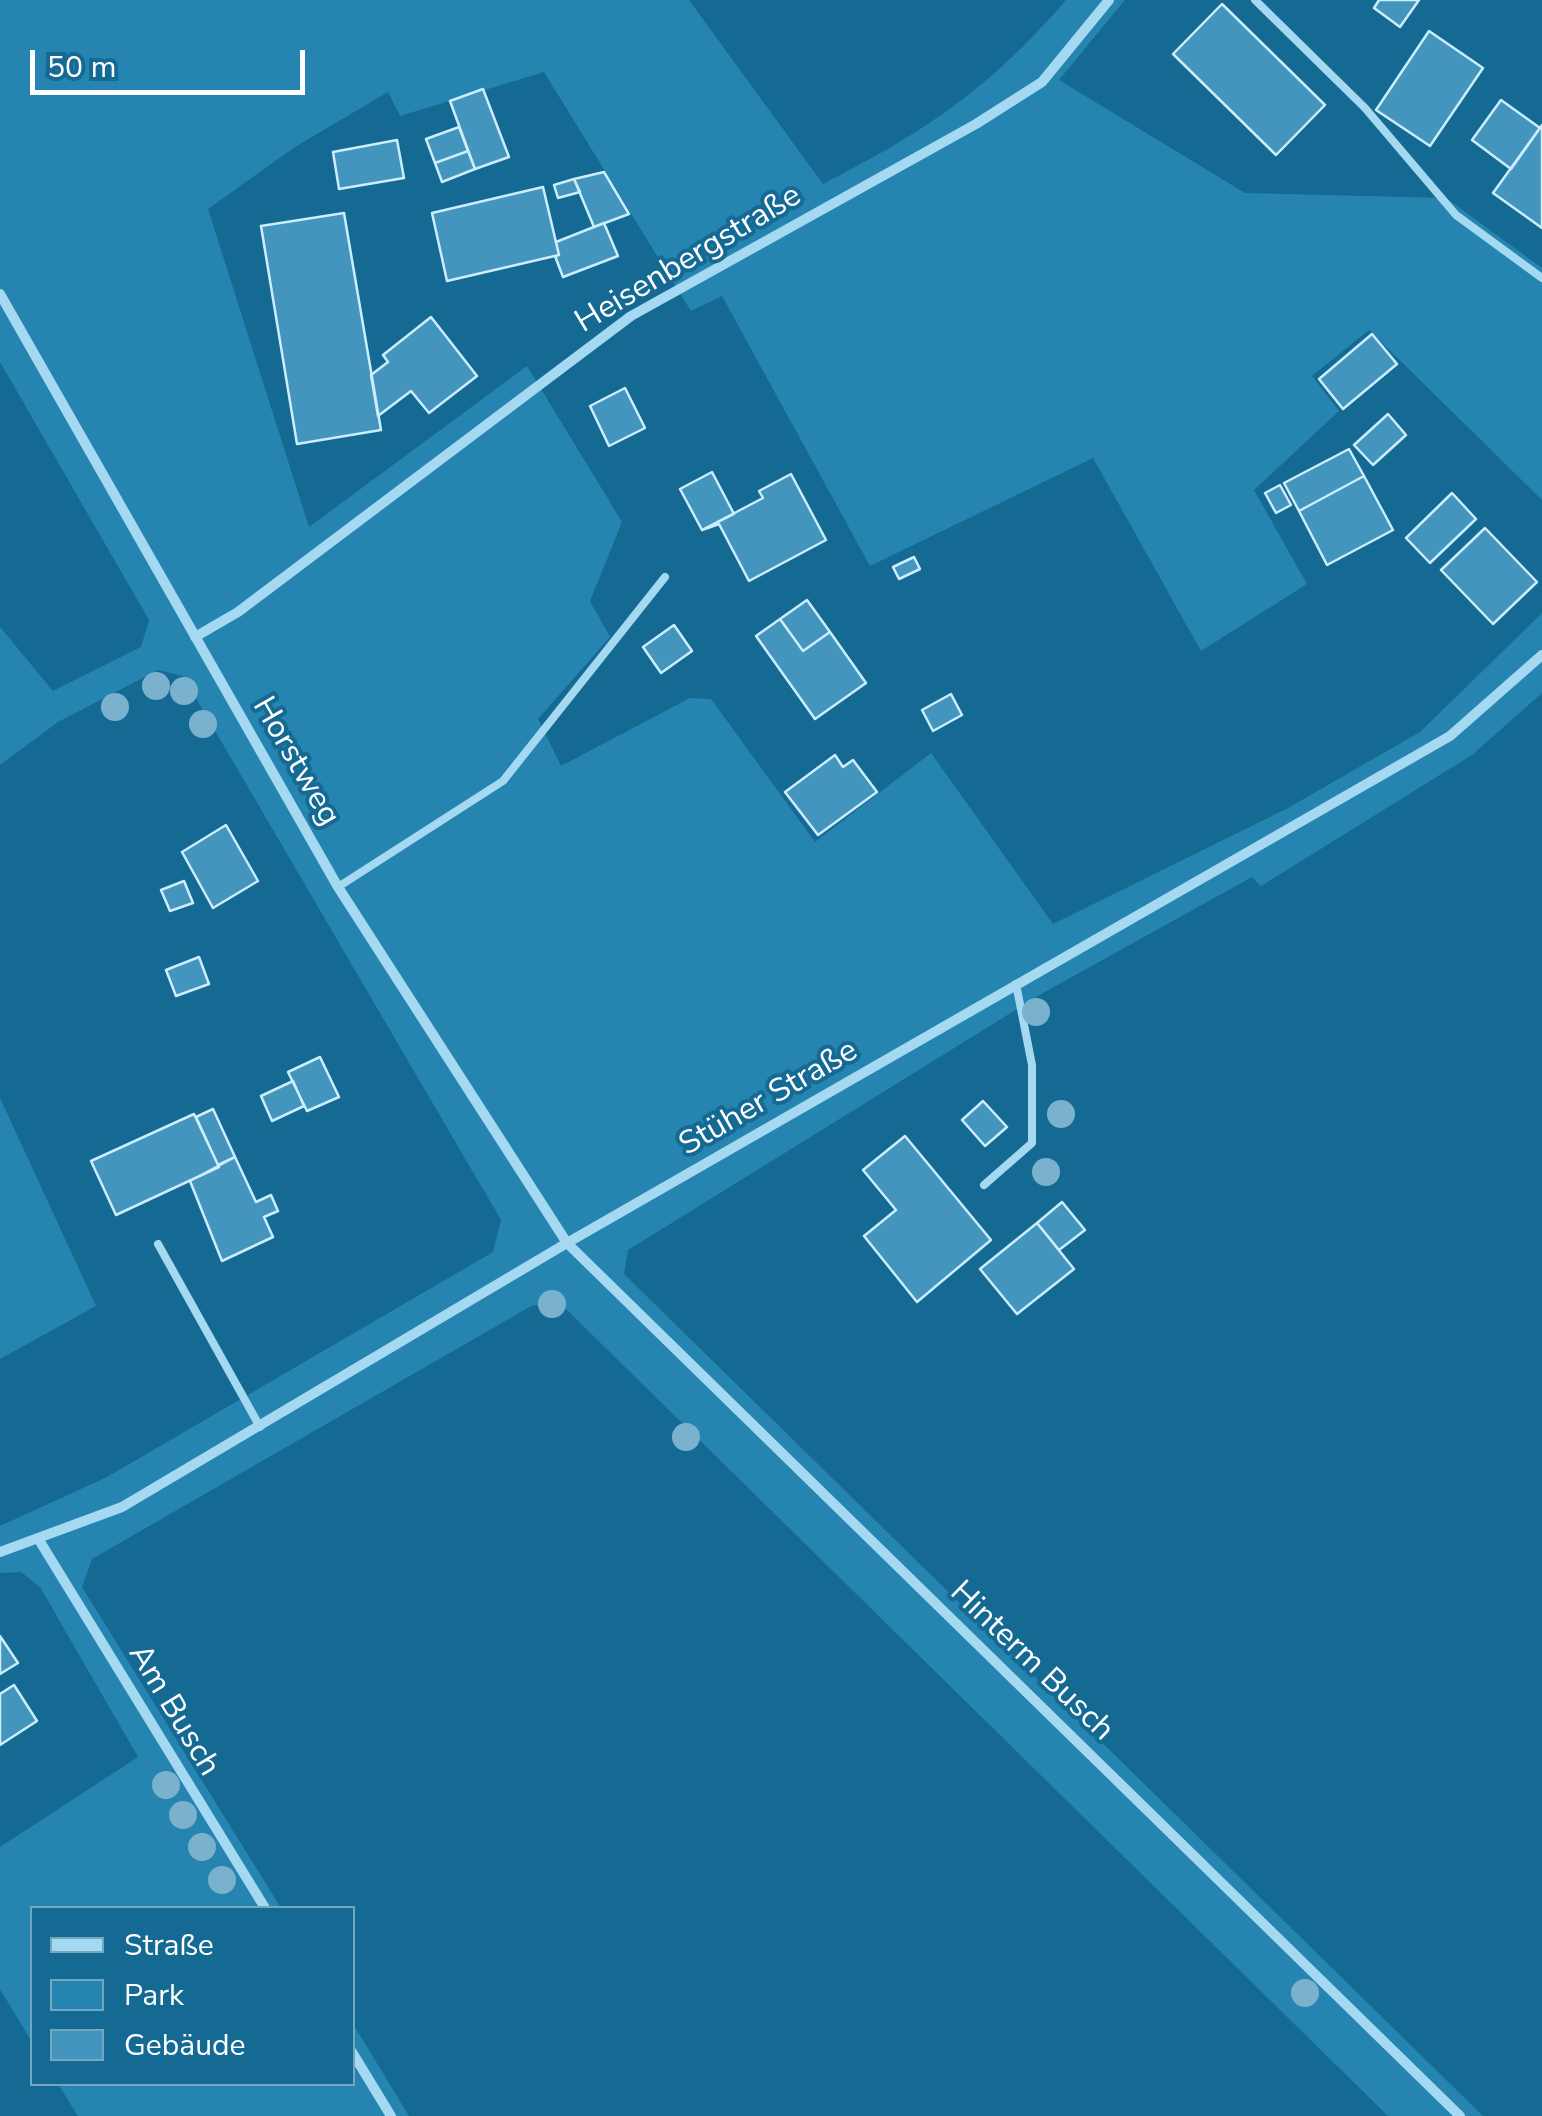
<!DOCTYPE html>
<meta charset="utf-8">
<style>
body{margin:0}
#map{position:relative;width:1542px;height:2116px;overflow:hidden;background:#156a94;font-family:"Nunito Sans",sans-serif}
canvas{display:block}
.legend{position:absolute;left:30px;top:1906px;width:325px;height:180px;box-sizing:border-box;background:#156a94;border:2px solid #73a6bf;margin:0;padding:12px 18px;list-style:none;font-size:30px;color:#fff}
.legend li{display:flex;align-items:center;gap:20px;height:50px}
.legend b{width:50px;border:2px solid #73a6bf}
.scale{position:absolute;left:30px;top:50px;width:275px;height:45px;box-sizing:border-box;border:5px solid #fff;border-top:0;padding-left:12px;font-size:30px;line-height:35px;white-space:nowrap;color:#fff;-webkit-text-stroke:8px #156a94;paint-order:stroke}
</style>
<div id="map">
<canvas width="1542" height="2116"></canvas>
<ul class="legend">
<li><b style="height:12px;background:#a5d9f1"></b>Straße</li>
<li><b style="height:28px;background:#2584b0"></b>Park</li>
<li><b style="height:28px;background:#4395bd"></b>Gebäude</li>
</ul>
<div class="scale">50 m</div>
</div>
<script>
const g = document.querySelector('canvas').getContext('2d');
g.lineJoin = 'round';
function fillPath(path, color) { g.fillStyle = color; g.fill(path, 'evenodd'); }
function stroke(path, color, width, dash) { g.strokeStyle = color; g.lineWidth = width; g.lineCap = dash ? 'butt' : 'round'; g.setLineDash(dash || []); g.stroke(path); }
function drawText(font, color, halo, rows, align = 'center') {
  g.font = font + ' "Nunito Sans",sans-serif'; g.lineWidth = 8; g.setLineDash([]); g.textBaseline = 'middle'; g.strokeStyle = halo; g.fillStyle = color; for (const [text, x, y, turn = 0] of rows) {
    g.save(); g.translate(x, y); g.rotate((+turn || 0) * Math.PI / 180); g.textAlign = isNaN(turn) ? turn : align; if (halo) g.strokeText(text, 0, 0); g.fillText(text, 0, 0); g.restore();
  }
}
fillPath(new Path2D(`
 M0,0H689L823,184C926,131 989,89 1066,0H1125L1059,80L1245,193L1446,198L1542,268V500L1369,330L1312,376L1339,411L1254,490L1307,584L1201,651L1093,458L870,566L722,296L691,311L544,72L400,116L388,92L295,147L208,209L309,527L527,366L622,522L590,601L610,637L538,719L561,766L690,698L711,699L815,842L931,753L1053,924L1288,808L1420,732L1542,613V693L1472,755L1261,886L1252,877L1043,993L628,1250L624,1274L1483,2116H1388L567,1310L533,1305L92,1559L82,1587L281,1908H32V2042L0,1989V1847L138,1757L40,1587L21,1572L0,1573V1526L107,1477L493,1252L501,1220L183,676L158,670L58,722L0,765V627L53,691L141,647L149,620L0,362Z
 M0,1098L96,1306L0,1359Z
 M353,2024L409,2116H78L58,2084H352Z`), '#2584b0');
const building = new Path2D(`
 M1379,0H1419L1400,27L1374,8Z
 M1222,4L1325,105L1276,155L1173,54Z
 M1429,31L1483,68L1430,146L1376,110Z
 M483,89L509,157L475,169L450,101Z
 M1501,100L1540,128L1511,169L1472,140Z
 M1542,125V228L1493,193Z
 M459,127L468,151L435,163L426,139Z
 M397,140L404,178L339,189L333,152Z
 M468,151L475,169L442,182L435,163Z
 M604,172L629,214L594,227L574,179Z
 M574,179L580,192L558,198L554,185Z
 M543,187L559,255L447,281L432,213Z
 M344,213L381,430L297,444L261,226Z
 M604,223L618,256L563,277L555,256L559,255L556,242Z
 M431,317L477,376L429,413L411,391L378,416L371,375L388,362L383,355Z
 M1372,334L1397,364L1343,409L1319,379Z
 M625,388L645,428L609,446L590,406Z
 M1388,414L1406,435L1373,465L1354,445Z
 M1349,449L1364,476L1299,511L1284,483Z
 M712,472L734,514L702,530L680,489Z
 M791,474L826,540L749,581L719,524L702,530L763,498L759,491Z
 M1364,476L1393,530L1327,565L1299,511Z
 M1280,485L1291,505L1276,513L1265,493Z
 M1452,493L1476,519L1430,563L1406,538Z
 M1485,528L1537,582L1493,624L1441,570Z
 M914,557L920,569L899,579L893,567Z
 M807,600L830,632L803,651L780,619Z
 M780,619L803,651L830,632L866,683L815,719L756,636Z
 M674,625L692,651L661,673L643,647Z
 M951,694L962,715L933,731L922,710Z
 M835,755L843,767L853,760L877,792L818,835L785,792Z
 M226,825L258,881L213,908L182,852Z
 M184,881L193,903L170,911L161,890Z
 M199,957L209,984L176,996L166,970Z
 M320,1057L339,1097L307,1111L288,1072Z
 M293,1081L304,1106L272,1121L261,1096Z
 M983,1101L1007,1127L985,1146L962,1120Z
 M213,1109L235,1157L218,1165L196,1117Z
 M194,1114L219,1167L116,1215L91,1161Z
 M905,1136L991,1240L917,1302L864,1236L896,1210L863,1170Z
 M235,1157L256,1202L271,1195L278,1211L264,1217L273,1237L222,1261L190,1181Z
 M1062,1202L1085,1230L1059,1250L1037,1223Z
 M1037,1223L1074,1269L1017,1314L980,1269Z
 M0,1636L18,1663L0,1674Z
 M14,1685L37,1721L0,1745V1694Z`);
fillPath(building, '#4395bd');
stroke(building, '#ccedfc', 2.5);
stroke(new Path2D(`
 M1255,0L1365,108L1456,215L1542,278
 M338,887L503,781L665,577
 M984,1185L1032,1143V1065L1016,984
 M158,1244L260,1427`), '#a5d9f1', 8);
stroke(new Path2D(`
 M0,294L338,887L567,1243L1460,2116
 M195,637L238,612L631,316L976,124L1042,82L1109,0
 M39,1540L265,1908
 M0,1552L122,1507L567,1243L1450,736L1542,655
 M352,2052L391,2116`), '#a5d9f1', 10);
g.fillStyle = '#7ab2cd';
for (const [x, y] of [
 [156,686],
 [184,691],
 [115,707],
 [203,724],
 [1036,1012],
 [1061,1114],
 [1046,1172],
 [552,1304],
 [686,1437],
 [166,1785],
 [183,1815],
 [202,1847],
 [222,1880],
 [1305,1993]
]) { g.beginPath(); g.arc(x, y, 14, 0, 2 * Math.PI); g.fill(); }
drawText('32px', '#fff', '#156a94', [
 ["Heisenbergstraße",689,260,-31],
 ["Horstweg",295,762,60],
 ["Stüher Straße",769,1099,-30],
 ["Hinterm Busch",1031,1662,44],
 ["Am Busch",173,1711,59]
]);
</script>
